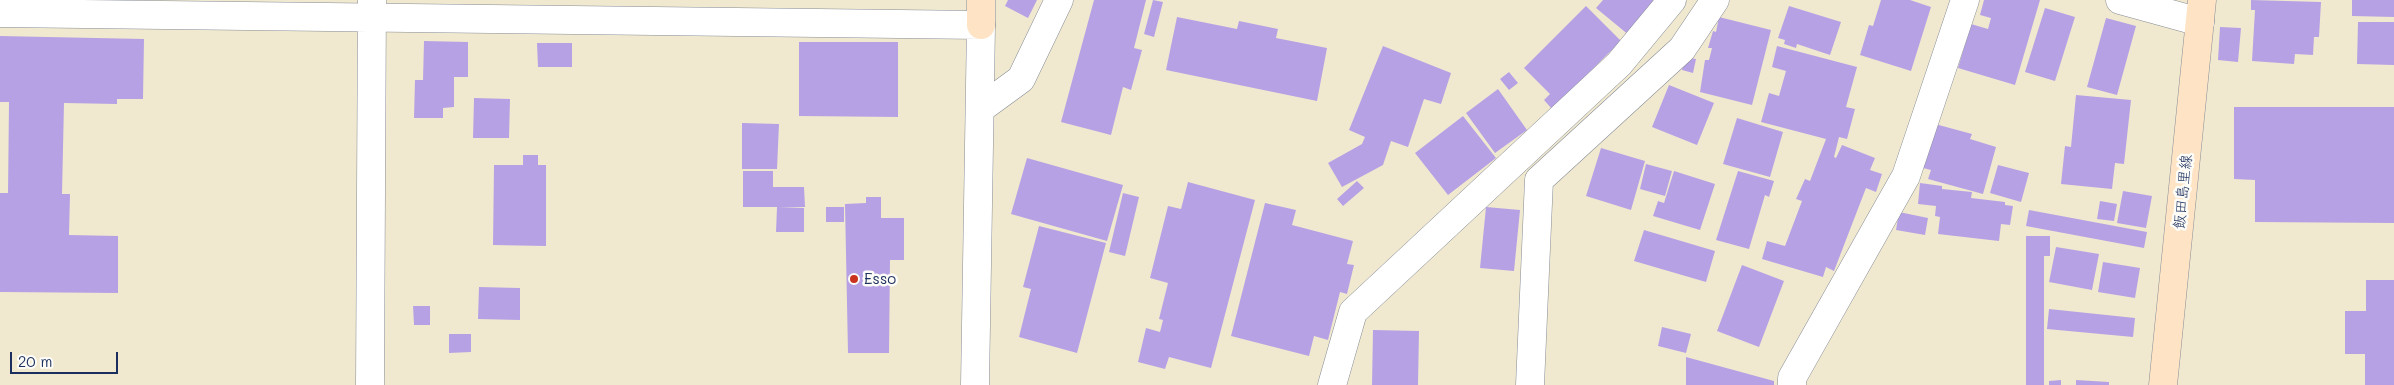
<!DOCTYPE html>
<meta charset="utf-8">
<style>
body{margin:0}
#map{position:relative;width:2394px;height:385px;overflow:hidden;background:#f1e9cf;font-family:Mali,sans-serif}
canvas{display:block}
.scale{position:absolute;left:10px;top:352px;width:108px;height:22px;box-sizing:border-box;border:2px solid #1b2f5e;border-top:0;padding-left:6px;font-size:15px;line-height:18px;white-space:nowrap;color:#1b2f5e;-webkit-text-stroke:4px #fdfcf7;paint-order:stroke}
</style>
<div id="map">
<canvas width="2394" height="385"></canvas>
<div class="scale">20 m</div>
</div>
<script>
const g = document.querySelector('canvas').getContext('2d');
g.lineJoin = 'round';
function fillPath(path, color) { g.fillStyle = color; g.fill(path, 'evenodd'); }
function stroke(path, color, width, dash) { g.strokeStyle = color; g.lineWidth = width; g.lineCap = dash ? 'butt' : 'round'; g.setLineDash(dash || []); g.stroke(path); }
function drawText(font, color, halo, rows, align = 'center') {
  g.font = font + ' Mali,"Klee One",sans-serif'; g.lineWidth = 5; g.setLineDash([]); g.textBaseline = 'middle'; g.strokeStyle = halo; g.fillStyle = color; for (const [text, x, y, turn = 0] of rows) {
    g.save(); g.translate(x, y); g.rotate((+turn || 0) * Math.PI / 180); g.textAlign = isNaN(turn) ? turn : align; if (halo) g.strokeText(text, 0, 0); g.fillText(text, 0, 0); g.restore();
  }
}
fillPath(new Path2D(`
 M1008,0H1037L1028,18L1005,6Z
 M1094,0H1146L1134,48L1142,50L1131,90L1123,87L1111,135L1061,122Z
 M1153,0L1163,2L1154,37L1144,34Z
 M1603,0H1661L1630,36L1596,8Z
 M1881,0H1910L1931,7L1911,71L1860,55L1869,25L1873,26Z
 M1984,0H2040L2015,85L1958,68L1971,24L1988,29L1991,18L1980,15Z
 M2251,0L2321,2L2319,37H2314L2313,55L2295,54L2294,64L2252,61L2255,10H2251Z
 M2352,0H2394V17L2352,16Z
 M1586,6L1621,41L1552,109L1544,100L1550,94L1524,68Z
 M1789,6L1841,22L1830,55L1797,44L1796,48L1784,44L1785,40L1778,38Z
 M2045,8L2075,17L2055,81L2025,72Z
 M1177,17L1237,29L1239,21L1278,29L1276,38L1327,48L1317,101L1166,70Z
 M1719,17L1771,30L1752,105L1700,92L1705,60H1709L1712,48H1708L1713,31L1716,32Z
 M2106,18L2136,26L2117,95L2087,87Z
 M2358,22H2394V65L2357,64Z
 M2220,27L2241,28L2238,62L2218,60Z
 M0,36L144,39L143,99H117V104L64,103L62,194H70L69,235L118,236V293L0,292V193H8L9,102H0Z
 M424,41L468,42V77H454V107L443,108V118H414L415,80H423Z
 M799,42H898V117L799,116Z
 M537,43H572V67H538Z
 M1383,46L1451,73L1441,104L1424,99L1408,147L1391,141L1383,165L1342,187L1328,163L1362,144L1365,137L1349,130Z
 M1777,46L1857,67L1846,107L1855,109L1847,139L1839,137L1834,157L1836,158L1842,145L1875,158L1870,170L1882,174L1876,192L1866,188L1834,271L1826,267L1823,277L1762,259L1767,241L1785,246L1802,201L1796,199L1805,179L1810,181L1826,139L1761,122L1769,93L1779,96L1786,71L1772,67Z
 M1685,57L1696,59L1693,73L1682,70Z
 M1509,72L1518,83L1509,90L1500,79Z
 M1669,85L1714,103L1697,145L1652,127Z
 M1498,89L1527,130L1495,153L1466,113Z
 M2076,95L2131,100L2124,164L2115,163L2112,189L2061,184L2065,146L2071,147Z
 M474,98L510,99L509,138H473Z
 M2234,107H2394V223L2255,222V180L2234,179Z
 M1463,116L1496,158L1448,195L1415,153Z
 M1737,118L1783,132L1770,177L1723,164Z
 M742,123L779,124L777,169H742Z
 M1935,124L1972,134L1970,139L1996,147L1983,194L1928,179L1931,170L1923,168Z
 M1601,148L1645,161L1631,210L1586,196Z
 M523,155H538V165H546V246L493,245L494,165H523Z
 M1027,158L1123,185L1107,241L1011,214Z
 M1646,164L1672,171L1665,196L1640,189Z
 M1998,165L2029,173L2021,202L1990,193Z
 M743,171H773V187H804L805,207H779L804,208V232H776L777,207H743Z
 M1674,171L1715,184L1700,230L1653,216L1658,201L1664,203Z
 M1738,171L1774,181L1769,197L1765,195L1749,249L1716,240Z
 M1357,181L1364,188L1343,206L1337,199Z
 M1188,182L1255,200L1211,368L1169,357L1165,369L1138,362L1146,328L1160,332L1163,320L1159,319L1168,283L1150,278L1168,206L1181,209Z
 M1920,183L1942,186V189L1972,192L1971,198L2005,202V205L2013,206L2010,225L2001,224L1999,241L1938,234L1940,217L1935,216L1936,206L1918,204Z
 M2123,191L2152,196L2146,228L2117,223Z
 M1123,193L1139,197L1125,256L1109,252Z
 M866,197H881V218H904V260H890L889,353H848L845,204L866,203Z
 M2100,201L2117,204L2114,221L2097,219Z
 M1265,203L1296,210L1292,225L1353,241L1347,264L1354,265L1347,294L1340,292L1328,340L1314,336L1309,356L1231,336Z
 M826,207H844V222H826Z
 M1486,207L1520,210L1514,271L1480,268Z
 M2029,210L2147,232L2144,248L2026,226Z
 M1899,212L1928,218L1925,235L1896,230Z
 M1039,226L1106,243L1077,353L1019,337L1031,289L1023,287Z
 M1644,230L1715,251L1706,282L1634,261Z
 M2026,236H2050V256H2044V385H2026Z
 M2056,247L2099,254L2092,290L2049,282Z
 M2103,262L2140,268L2135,298L2098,292Z
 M1742,265L1784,281L1759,347L1717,331Z
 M2366,280H2394V385H2365V354H2345V311H2366Z
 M479,287L520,288V320L478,319Z
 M413,306H430V325H414Z
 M2049,309L2135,318L2133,337L2047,329Z
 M1662,327L1691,334L1686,353L1658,346Z
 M1373,330L1419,331L1418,385H1372Z
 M449,334H471V352L449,353Z
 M1686,357L1774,381V385H1686Z
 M2061,380V385H2049V381Z
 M2076,380L2109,382V385H2076Z`), '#b7a1e5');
const street = new Path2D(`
 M2120,0L2200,22
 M0,13L981,25L975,385
 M980,109L1021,79L1059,0
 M370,385L372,0
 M1332,385L1353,312L1619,64L1672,0
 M1530,385L1539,180L1682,49L1715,0
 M1792,385V378L1906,176L1965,0`);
const secondary = new Path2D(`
 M981,25V0
 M2163,385L2202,0`);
stroke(street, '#868c96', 29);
stroke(secondary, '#868c96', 29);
stroke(street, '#fff', 28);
stroke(secondary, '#fee4c5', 28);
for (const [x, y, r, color] of [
 [854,279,5,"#c8321e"]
]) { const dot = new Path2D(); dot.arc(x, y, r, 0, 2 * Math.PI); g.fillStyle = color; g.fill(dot); stroke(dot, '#fdfcf7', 2); }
drawText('15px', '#1b2f5e', '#fdfcf7', [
 ["飯田島里線",2183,192,-84]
]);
drawText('15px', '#1b2f5e', '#fdfcf7', [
 ["Esso",864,279]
], 'left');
</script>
